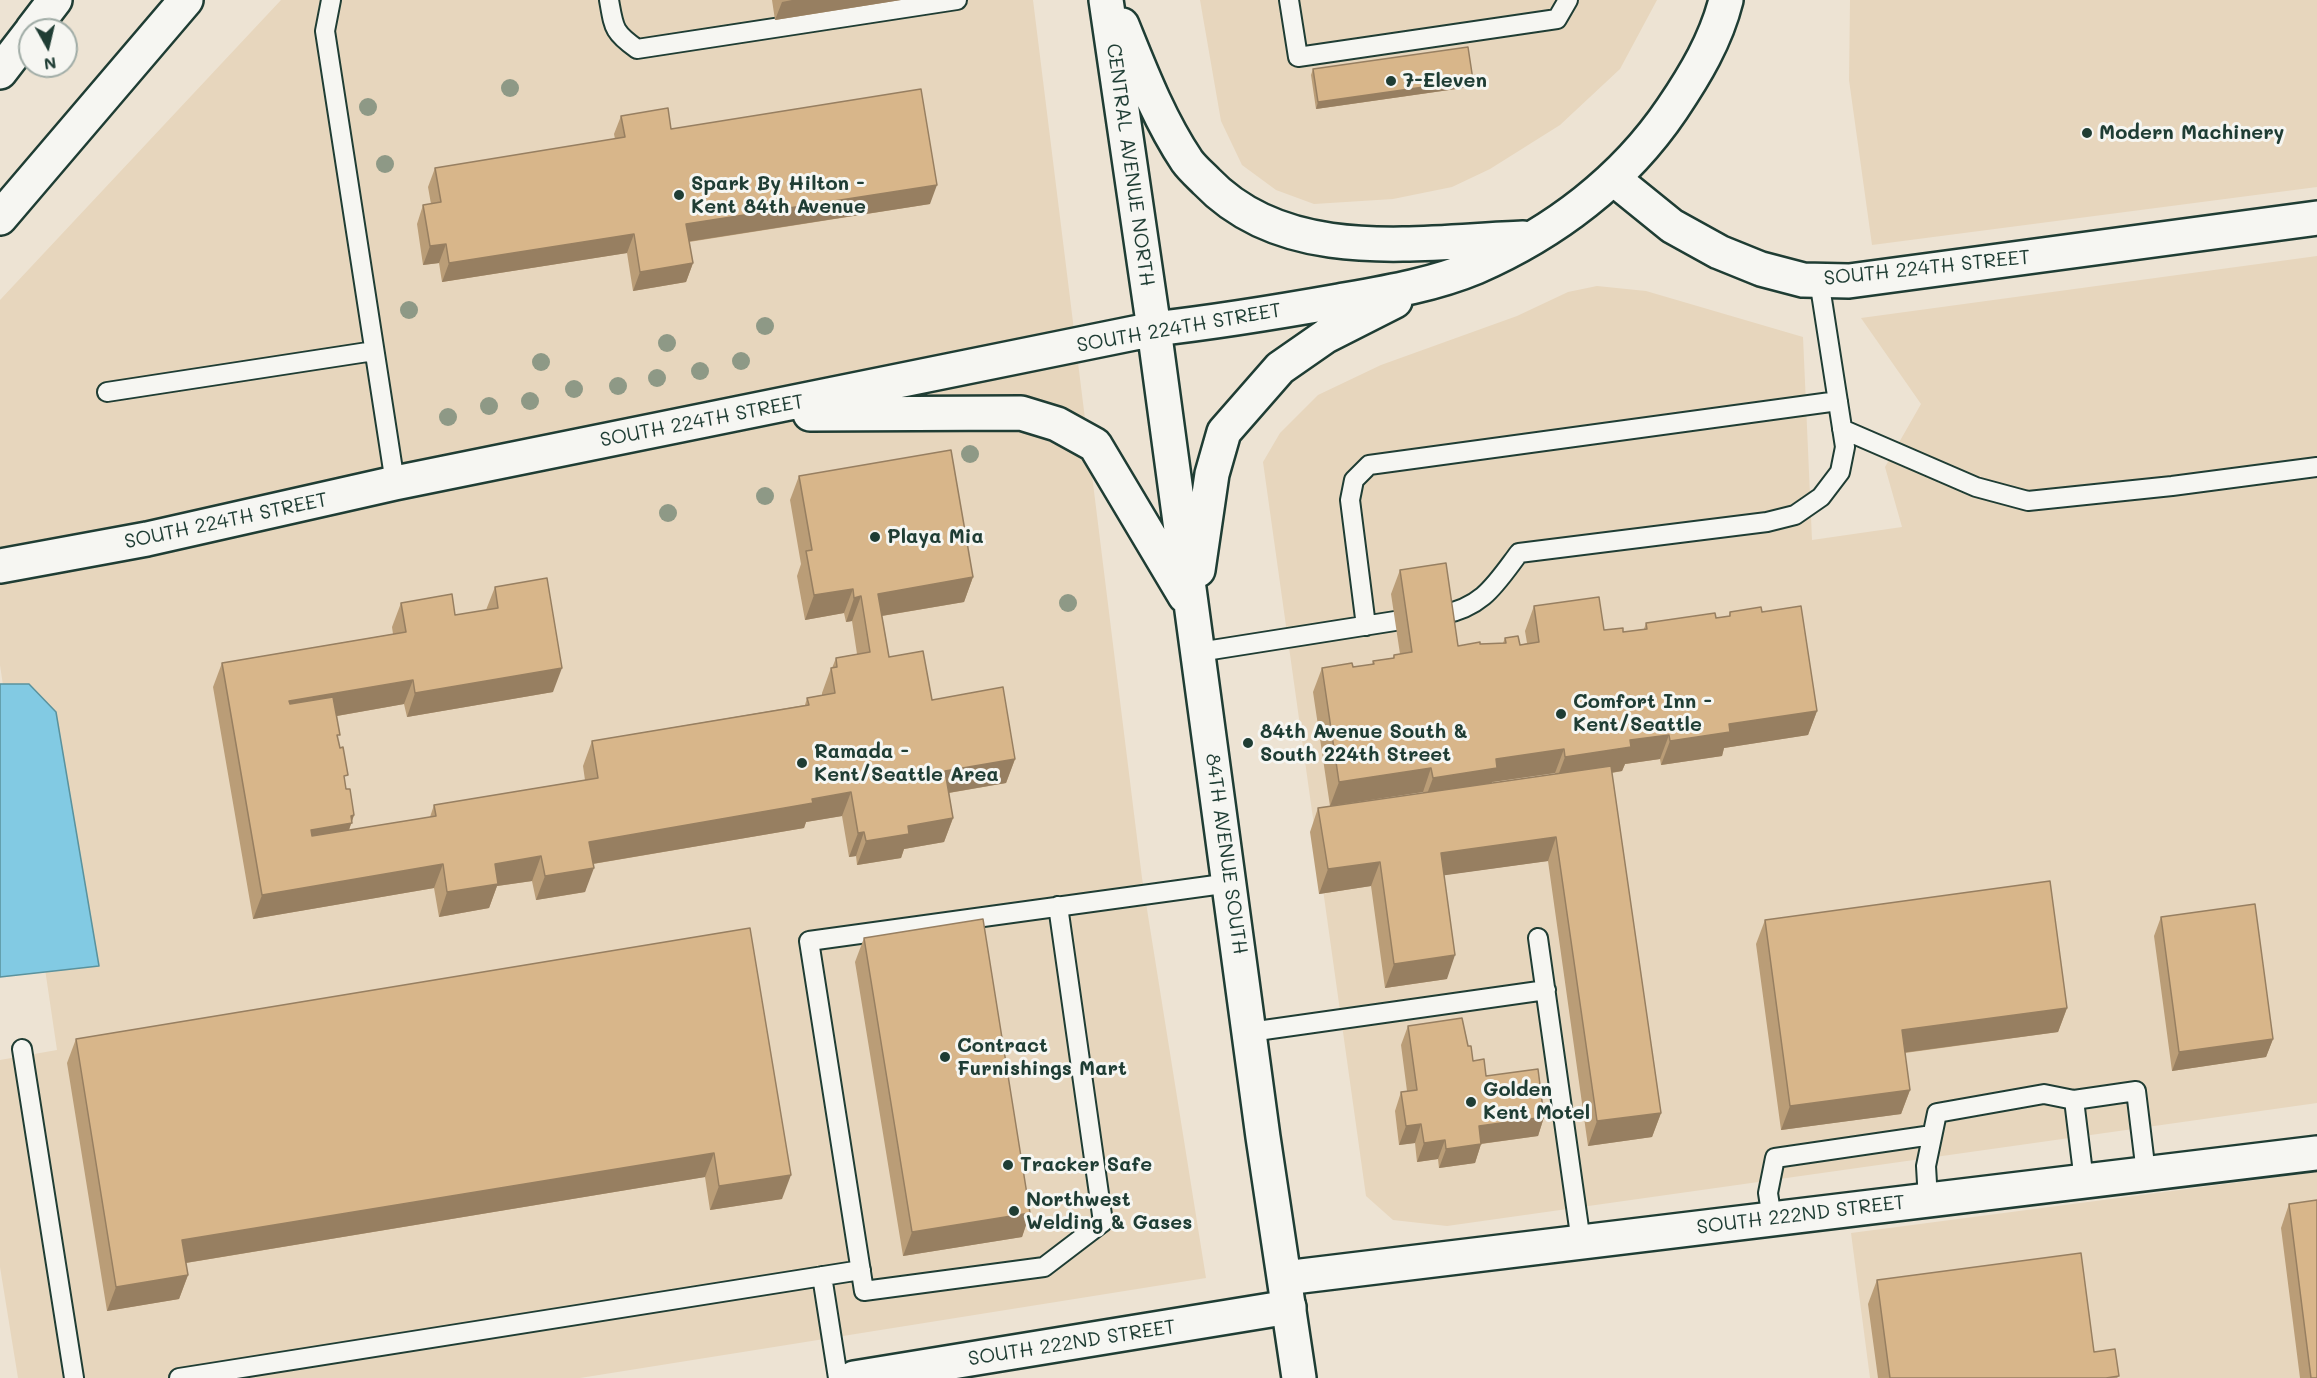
<!DOCTYPE html>
<style>
body{margin:0}
#map{position:relative;width:2317px;height:1378px;overflow:hidden;background:#ede3d3;font-family:Mali,sans-serif}
canvas{display:block}
.north{position:absolute;left:18px;top:18px;width:60px;height:60px;box-sizing:border-box;background:#f6f6f2;border:2px solid #a0aca6;border-radius:50%;rotate:172deg;font-size:16px;font-weight:700;line-height:24px;text-align:center;color:#1f3d34}
.north::after{content:'';display:block;margin:auto;width:21px;height:27px;background:#1f3d34;clip-path:polygon(50% 0,100% 100%,50% 72%,0 100%)}
</style>
<div id="map">
<canvas width="2317" height="1378"></canvas>
<div class="north">N</div>
</div>
<script>
const g = document.querySelector('canvas').getContext('2d');
g.lineJoin = 'round';
function fillPath(path, color) { g.fillStyle = color; g.fill(path, 'evenodd'); }
function stroke(path, color, width, dash) { g.strokeStyle = color; g.lineWidth = width; g.lineCap = dash ? 'butt' : 'round'; g.setLineDash(dash || []); g.stroke(path); }
function drawText(font, color, halo, rows, align = 'center') {
  g.font = font + ' Mali,sans-serif'; g.lineWidth = 6; g.setLineDash([]); g.textBaseline = 'middle'; g.strokeStyle = halo; g.fillStyle = color; for (const [text, x, y, turn = 0] of rows) {
    g.save(); g.translate(x, y); g.rotate((+turn || 0) * Math.PI / 180); g.textAlign = isNaN(turn) ? turn : align; if (halo) g.strokeText(text, 0, 0); g.fillText(text, 0, 0); g.restore();
  }
}
fillPath(new Path2D(`
 M281,0H1033L1142,878L1206,1278L580,1378H18L0,1267V1060L57,1050L0,665V300Z
 M1200,0H1657L1620,69L1560,125L1490,169L1452,187L1393,199L1314,204L1276,190L1242,165L1221,121Z
 M1850,0H2317V187L1872,245L1849,80Z
 M2317,256V1103L1447,1226L1393,1220L1366,1196L1263,462L1280,433L1318,395L1381,365L1517,316L1568,292L1597,286L1646,291L1803,337L1812,540L1902,527L1885,467L1921,404L1861,318Z
 M2317,1172V1378H1870L1851,1233Z`), '#e7d6bd');
const water = new Path2D(`
 M0,684H29L56,712L99,966L0,977Z`);
fillPath(water, '#82cae3');
stroke(water, '#5a929d', 1.5);
const lane = new Path2D(`
 M331,0L325,31L395,483
 M609,0C614,28 613,32 637,49L957,0
 M1289,0L1298,57L1557,19L1568,0
 M107,392L374,351
 M1842,429L1976,487L2028,501L2172,486L2317,467
 M1441,615C1483,607 1495,585 1519,553L1767,522L1795,515L1821,497L1840,472L1845,447L1819,280
 M1366,626L1350,500L1354,480L1369,465L1838,401
 M1199,652L1395,621
 M1058,906L1103,1222L1044,1267L864,1291L809,941L1230,883
 M1538,938L1581,1242
 M1250,1032L1546,990
 M22,1049L74,1378
 M2074,1100L2136,1091L2146,1173
 M1928,1200L1926,1166L1937,1113L2044,1094L2074,1100L2084,1181
 M1772,1219L1768,1193L1775,1158L1932,1135
 M822,1276L838,1378
 M179,1378L861,1270`);
const street = new Path2D(`
 M1614,179L1672,226L1719,252L1761,269L1803,280L1849,281L2317,218
 M1285,1278L2317,1153
 M854,1378L1289,1307`);
const secondary = new Path2D(`
 M1106,0L1154,329L1263,1137L1299,1378
 M1122,25C1141,72 1159,119 1187,161C1192,168 1200,175 1206,181C1287,266 1418,242 1523,238
 M810,414L1021,413L1057,424L1095,445L1185,596
 M0,566L147,539L395,483L1154,329C1216,322 1277,312 1339,301C1384,293 1433,285 1476,267C1554,233 1624,180 1672,109C1695,75 1716,40 1726,0
 M1198,570L1212,474L1224,432L1280,368L1326,336L1395,301`);
const highway = new Path2D(`
 M32,30L55,0
 M0,72L30,33
 M0,218L186,0`);
stroke(lane, '#1f3d34', 22);
stroke(street, '#1f3d34', 38);
stroke(secondary, '#1f3d34', 38);
stroke(highway, '#1f3d34', 38);
stroke(lane, '#f6f6f2', 18);
stroke(street, '#f6f6f2', 33);
stroke(secondary, '#f6f6f2', 33);
stroke(highway, '#f6f6f2', 33);
g.fillStyle = '#8e9986';
for (const [x, y] of [
 [510,88],
 [368,107],
 [385,164],
 [409,310],
 [765,326],
 [667,343],
 [741,361],
 [541,362],
 [700,371],
 [657,378],
 [618,386],
 [574,389],
 [530,401],
 [489,406],
 [448,417],
 [970,454],
 [765,496],
 [668,513],
 [1068,603]
]) { g.beginPath(); g.arc(x, y, 9, 0, 2 * Math.PI); g.fill(); }
fillPath(new Path2D(`
 M772,0H901L775,20Z
 M1313,69L1470,87L1316,109L1311,75Z
 M621,116L671,129L930,204L689,242L693,263L686,282L633,291L627,253L442,282L439,263L423,265L417,224L423,205L431,204L428,187L435,168L615,139L614,134Z
 M799,476L973,577L964,602L882,616L889,657L932,700L1015,759L1006,783L949,793L953,818L944,842L904,849L901,858L857,865L856,856L849,857L842,816L806,822L804,828L593,864L585,892L536,900L532,881L497,886L489,908L439,917L434,888L253,919L213,687L222,663L393,634L392,627L401,603L455,615L486,610L495,587L553,692L407,717L404,704L337,716L338,740L346,789L354,815L349,830L430,817L434,805L585,780L583,766L592,741L805,705L807,698L822,695V693L831,668H832L836,658L857,654L852,621L846,622L844,613L805,620L797,576L801,564L790,500Z
 M1400,570L1458,646L1503,643L1505,638L1520,645L1527,643L1525,631L1534,606L1604,630L1623,632L1644,629L1646,623L1716,618L1729,616L1730,612H1762L1817,711L1808,735L1724,748L1722,756L1661,765L1660,759L1625,764L1622,771L1612,773L1661,1113L1652,1137L1588,1146L1548,861L1444,875L1447,979L1385,988L1371,886L1319,894L1310,832L1318,808L1423,793V792L1330,806L1313,692L1322,668L1353,667L1372,665L1373,661L1393,658L1394,655L1400,654L1391,594ZM1555,773V774L1492,783V782Z
 M2161,917L2273,1039L2266,1057L2172,1071L2154,936Z
 M1765,920L2067,1008L2058,1032L1905,1053L1910,1090L1901,1114L1781,1130L1756,944Z
 M750,928L782,1199L710,1210L705,1177L186,1263L188,1275L179,1299L107,1311L67,1063L76,1039Z
 M864,938L1030,1213L1022,1237L903,1256L855,962Z
 M1408,1026L1468,1046L1473,1061L1486,1076L1544,1117L1538,1136L1481,1144L1475,1163L1439,1168L1438,1159L1417,1162L1415,1143L1399,1145L1395,1111L1401,1092L1407,1091L1401,1045Z
 M2289,1204L2317,1378H2300L2281,1228Z
 M1877,1280L2094,1352L2118,1378H1878L1868,1304Z`), '#ba9d77');
fillPath(new Path2D(`
 M792,0H901L775,20L782,2Z
 M1473,80L1470,87L1316,109L1318,102Z
 M937,185L930,204L679,243L686,224Z
 M634,234L627,253L442,282L449,263Z
 M446,244L439,263L423,265L430,246Z
 M693,263L686,282L633,291L640,272Z
 M973,577L964,602L869,618L878,594Z
 M853,589L844,613L805,620L814,595Z
 M861,596L852,621L846,622L854,598Z
 M562,668L553,692L407,717L415,693Z
 M413,680L404,704L280,726L289,701Z
 M1817,711L1808,735L1724,748L1722,756L1661,765L1670,741L1729,724Z
 M1669,735L1660,759L1625,764L1622,771L1556,781L1565,757L1630,740Z
 M1564,749L1555,773L1492,782L1488,792L1424,802L1433,778L1496,759Z
 M1015,759L1006,783L936,795L945,771Z
 M1431,768L1423,792L1330,806L1339,782Z
 M851,792L842,816L806,822L804,828L580,866L589,842Z
 M354,815L343,847L302,854L311,830Z
 M953,818L944,842L904,849L901,858L857,865L866,841L908,826Z
 M864,832L856,856L849,857L858,833Z
 M1556,837L1548,861L1432,877L1441,853Z
 M541,856L532,881L497,886L489,908L439,917L447,892L495,864Z
 M1380,862L1371,886L1319,894L1328,869Z
 M443,864L434,888L253,919L262,895Z
 M594,868L585,892L536,900L545,876Z
 M1455,955L1447,979L1385,988L1394,964Z
 M2067,1008L2058,1032L1893,1054L1902,1030Z
 M2273,1039L2266,1057L2172,1071L2179,1052Z
 M1910,1090L1901,1114L1781,1130L1790,1106Z
 M1661,1113L1652,1137L1588,1146L1597,1121Z
 M1544,1117L1538,1136L1472,1145L1479,1126Z
 M1421,1124L1415,1143L1399,1145L1406,1126Z
 M1445,1140L1438,1159L1417,1162L1424,1143Z
 M1481,1144L1475,1163L1439,1168L1446,1149Z
 M714,1153L705,1177L173,1265L182,1240Z
 M791,1175L782,1199L710,1210L719,1186Z
 M1030,1213L1022,1237L903,1256L912,1232Z
 M188,1275L179,1299L107,1311L116,1287Z`), '#977f61');
const building = new Path2D(`
 M1468,47L1473,80L1318,102L1313,69Z
 M921,89L937,185L686,224L693,263L640,272L634,234L449,263L446,244L430,246L423,205L441,202L435,168L625,137L621,116L668,108L671,129Z
 M951,450L973,577L878,594L889,657L923,651L932,700L1003,687L1015,759L945,771L953,818L908,826L909,834L866,841L864,832L858,833L851,792L812,799L813,803L589,842L594,868L545,876L541,856L495,864L498,884L447,892L443,864L262,895L222,663L406,632L401,603L452,594L455,615L498,608L495,587L547,578L562,668L415,693L413,680L289,701L290,704L333,697L340,735H337L340,748L343,747L348,775L344,776L346,789H350L354,815L351,816L352,823L311,830L312,836L436,816L434,805L598,778L592,741L809,705L807,698L835,693L831,668L837,667L836,658L870,652L861,596L854,598L853,589L814,595L806,551L812,550L799,476Z
 M1446,563L1458,646L1480,642V644L1506,643L1505,638L1518,636L1520,645L1539,642L1534,606L1599,597L1604,630L1623,628V632L1647,629L1646,623L1715,613L1716,618L1730,616V612L1761,607L1762,612L1801,606L1817,711L1729,724L1730,732L1670,741L1669,735L1630,740L1631,747L1565,757L1564,749L1496,759L1497,768L1433,778L1431,768L1339,782L1322,668L1352,663L1353,667L1374,664L1373,661L1394,658V655L1412,652L1400,570Z
 M1611,766L1661,1113L1597,1121L1556,837L1441,853L1455,955L1394,964L1380,862L1328,869L1318,808Z
 M2050,881L2067,1008L1902,1030L1910,1090L1790,1106L1765,920Z
 M2255,904L2273,1039L2179,1052L2161,917Z
 M983,919L1030,1213L912,1232L864,938Z
 M750,928L791,1175L719,1186L714,1153L182,1240L188,1275L116,1287L76,1039Z
 M1462,1018L1468,1046H1471L1473,1061L1484,1059L1486,1076L1538,1069L1544,1117L1479,1126L1481,1144L1446,1149L1445,1140L1424,1143L1421,1124L1406,1126L1401,1092L1417,1090L1408,1026Z
 M2317,1200V1378H2311L2289,1204Z
 M2081,1253L2094,1352L2115,1349L2119,1376L2106,1378H1890L1877,1280Z`);
fillPath(building, '#d8b68a');
stroke(building, '#977f61', 1.5);
for (const [x, y, r, color] of [
 [1391,81,6,"#1f3d34"],
 [2087,133,6,"#1f3d34"],
 [679,195,6,"#1f3d34"],
 [875,537,6,"#1f3d34"],
 [1561,714,6,"#1f3d34"],
 [1248,743,6,"#1f3d34"],
 [802,763,6,"#1f3d34"],
 [945,1057,6,"#1f3d34"],
 [1471,1102,6,"#1f3d34"],
 [1008,1165,6,"#1f3d34"],
 [1014,1211,6,"#1f3d34"]
]) { const dot = new Path2D(); dot.arc(x, y, r, 0, 2 * Math.PI); g.fillStyle = color; g.fill(dot); stroke(dot, '#f6f6f2', 2); }
drawText('bold 20px', '#1f3d34', '#f6f6f2', [
 ["7-Eleven",1403,81],
 ["Modern Machinery",2099,133],
 ["Spark By Hilton -",691,184],
 ["Kent 84th Avenue",691,207],
 ["Playa Mia",887,537],
 ["Comfort Inn -",1573,702],
 ["Kent/Seattle",1573,725],
 ["84th Avenue South &",1260,732],
 ["South 224th Street",1260,755],
 ["Ramada -",814,752],
 ["Kent/Seattle Area",814,775],
 ["Contract",957,1046],
 ["Furnishings Mart",957,1069],
 ["Golden",1483,1090],
 ["Kent Motel",1483,1113],
 ["Tracker Safe",1020,1165],
 ["Northwest",1026,1200],
 ["Welding & Gases",1026,1223]
], 'left');
drawText('20px', '#1f3d34', '#f6f6f2', [
 ["CENTRAL AVENUE NORTH",1130,165,82],
 ["SOUTH 224TH STREET",1927,268,-6],
 ["SOUTH 224TH STREET",1179,328,-10],
 ["SOUTH 224TH STREET",702,421,-11],
 ["SOUTH 224TH STREET",226,521,-12],
 ["84TH AVENUE SOUTH",1226,854,82],
 ["SOUTH 222ND STREET",1801,1215,-7],
 ["SOUTH 222ND STREET",1072,1343,-9]
]);
</script>
